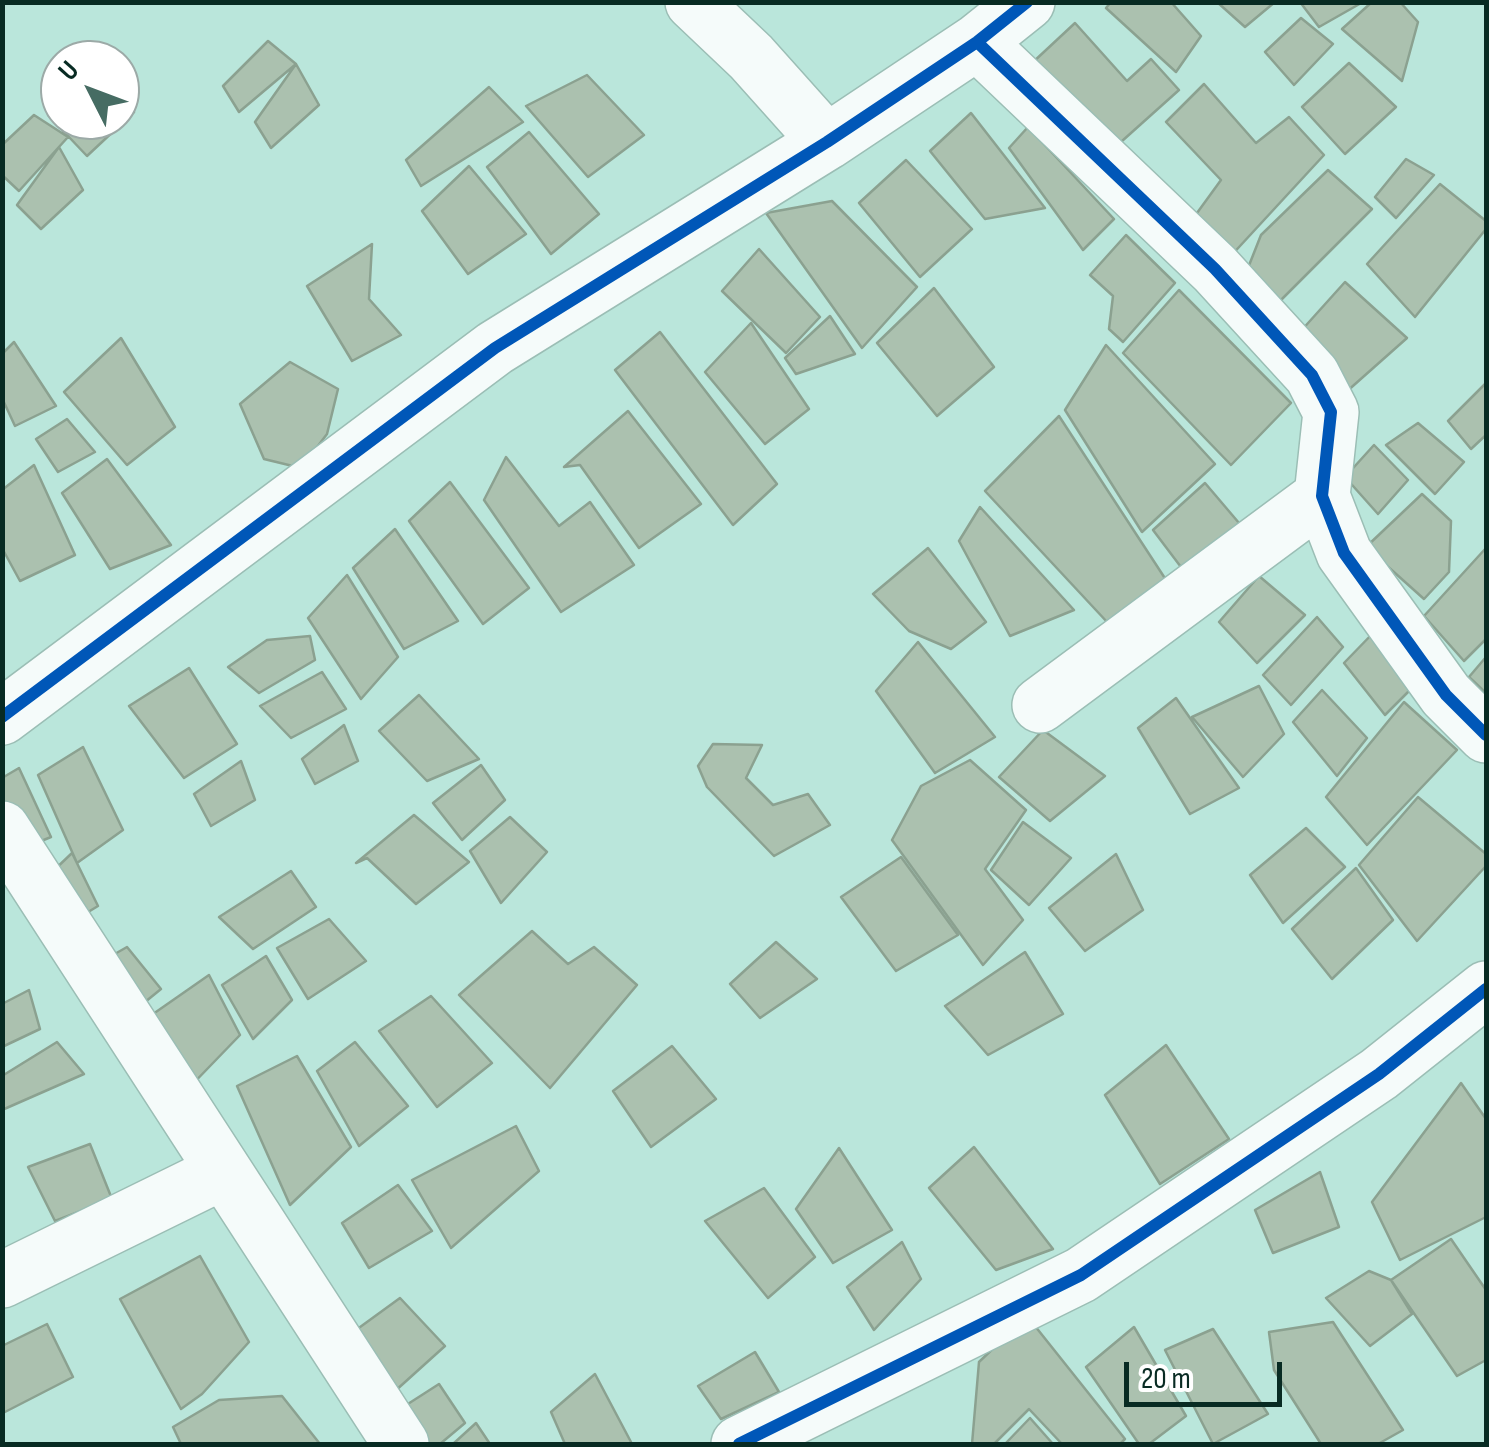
<!DOCTYPE html>
<style>
body{margin:0}
#map{position:relative;width:1489px;height:1447px;overflow:hidden;background:#bae6db;font-family:"Sofia Sans Condensed",sans-serif}
canvas{display:block}
.frame{position:absolute;inset:0;border:5px solid #082b23;pointer-events:none}
.north{position:absolute;left:40px;top:40px;width:100px;height:100px;box-sizing:border-box;background:#fff;border:2px solid #9caaa7;border-radius:50%;rotate:312deg;font-size:28px;font-weight:700;line-height:40px;text-align:center;color:#082b23}
.north::after{content:'';display:block;margin:auto;width:35px;height:45px;background:#466c63;clip-path:polygon(50% 0,100% 100%,50% 72%,0 100%)}
.scale{position:absolute;left:1124px;top:1362px;width:158px;height:45px;box-sizing:border-box;border:5px solid #082b23;border-top:0;padding-left:12px;font-size:30px;line-height:35px;white-space:nowrap;color:#082b23;-webkit-text-stroke:8px #fff;paint-order:stroke}
</style>
<div id="map">
<canvas width="1489" height="1447"></canvas>
<div class="frame"></div>
<div class="north">U</div>
<div class="scale">20 m</div>
</div>
<script>
const g = document.querySelector('canvas').getContext('2d');
g.lineJoin = 'round';
function fillPath(path, color) { g.fillStyle = color; g.fill(path, 'evenodd'); }
function stroke(path, color, width, dash) { g.strokeStyle = color; g.lineWidth = width; g.lineCap = dash ? 'butt' : 'round'; g.setLineDash(dash || []); g.stroke(path); }
const building = new Path2D(`
 M1111,2H1171L1201,36L1176,72L1106,8Z
 M1217,2H1275L1245,27Z
 M1300,2H1363L1319,27Z
 M1372,2H1400L1418,22L1402,81L1342,29Z
 M1301,18L1333,44L1294,85L1265,52Z
 M1075,23L1127,81L1151,59L1179,90L1112,150L1031,64Z
 M268,41L296,64L239,112L223,86Z
 M1349,63L1396,107L1345,154L1302,107Z
 M296,64L319,105L271,148L255,122Z
 M587,75L644,135L588,177L526,106Z
 M1204,84L1256,143L1289,117L1324,155L1228,259L1189,224L1221,180L1166,122Z
 M489,87L523,122L421,186L406,160Z
 M120,96L134,112L87,156L48,115L60,106V120H120Z
 M971,113L1045,208L985,219L930,151Z
 M34,115L68,137L19,191L2,175V145Z
 M1028,127L1114,219L1083,250L1009,148Z
 M529,132L599,214L551,254L487,167Z
 M59,147L83,190L41,229L17,205Z
 M1406,159L1434,175L1396,218L1375,197Z
 M906,160L972,229L920,277L859,203Z
 M469,166L526,234L468,274L422,211Z
 M1328,170L1372,209L1271,310L1246,273L1261,235Z
 M1440,184L1486,221V229L1415,317L1367,264Z
 M832,201L917,287L862,348L766,213Z
 M1126,235L1175,283L1123,342L1109,329L1113,296L1090,275Z
 M372,244L369,299L401,335L352,361L307,286Z
 M759,249L820,317L786,353L722,291Z
 M1345,282L1407,338L1345,393L1300,332Z
 M934,288L994,367L937,416L877,343Z
 M1179,290L1291,403L1231,465L1123,353Z
 M830,316L855,354L796,374L785,358Z
 M751,323L809,409L765,444L705,372Z
 M660,332L777,484L733,525L615,370Z
 M121,338L175,427L127,465L64,392Z
 M14,342L56,406L15,426L2,398V354Z
 M1106,345L1215,464L1142,532L1065,410Z
 M290,362L338,389L327,434L301,468L264,459L240,404Z
 M1486,383V435L1471,449L1448,421Z
 M628,411L701,504L639,548L580,465L564,467Z
 M1059,416L1170,586L1108,623L985,491Z
 M67,419L95,452L58,472L36,439Z
 M1418,423L1464,462L1435,494L1386,445Z
 M1374,445L1408,480L1378,514L1345,477Z
 M506,457L559,526L590,502L634,565L561,612L484,500Z
 M107,459L171,545L110,569L62,493Z
 M34,465L75,555L20,581L2,548V490Z
 M450,482L529,588L483,624L409,521Z
 M1205,483L1239,523L1187,575L1153,530Z
 M1422,494L1451,521L1449,572L1424,599L1366,547Z
 M980,507L1074,610L1010,636L959,541Z
 M395,529L458,621L404,649L353,568Z
 M928,548L986,622L951,649L909,631L873,594Z
 M1486,548V639L1464,661L1424,616Z
 M347,575L398,657L361,699L308,618Z
 M1259,576L1305,615L1257,663L1219,622Z
 M1317,617L1343,647L1291,705L1263,675Z
 M1376,630L1413,687L1385,715L1344,663Z
 M310,636L315,660L259,693L228,667L267,640Z
 M918,642L995,737L935,773L876,691Z
 M1486,657V693L1469,677Z
 M189,668L237,744L184,778L129,706Z
 M322,672L346,709L291,738L260,706Z
 M1259,686L1284,734L1243,777L1192,717Z
 M1322,690L1367,738L1337,776L1293,722Z
 M419,695L479,759L427,781L379,731Z
 M1176,698L1239,788L1190,814L1138,728Z
 M1404,702L1457,750L1367,845L1326,797Z
 M344,725L358,761L315,784L302,759Z
 M1043,730L1105,776L1050,821L999,777Z
 M713,744L762,745L746,778L773,805L808,794L830,825L774,856L707,787L698,766Z
 M83,747L123,830L77,863L38,775Z
 M970,760L1026,810L985,869L1023,920L983,965L892,840L921,786Z
 M241,761L255,800L211,826L194,794Z
 M481,765L505,800L462,840L433,803Z
 M19,768L51,837L29,846L2,810V778Z
 M1418,797L1486,854V866L1417,941L1359,865Z
 M414,815L469,862L416,904L367,858L356,863Z
 M510,817L547,852L501,903L470,851Z
 M1023,822L1071,858L1029,905L991,870Z
 M1306,828L1345,867L1283,923L1250,875Z
 M72,853L98,906L75,920L49,875Z
 M1116,854L1143,910L1085,951L1049,908Z
 M901,857L958,935L896,971L841,897Z
 M1356,868L1393,920L1332,979L1292,929Z
 M291,871L316,907L253,949L219,917Z
 M329,919L366,961L308,999L277,948Z
 M532,931L568,964L594,947L637,985L550,1088L459,995Z
 M776,942L817,979L760,1018L730,984Z
 M127,947L161,989L134,1011L106,959Z
 M1025,952L1063,1014L988,1055L945,1006Z
 M266,956L292,1000L253,1039L222,985Z
 M209,975L240,1035L183,1094L143,1021Z
 M29,990L40,1029L2,1047V1004Z
 M431,996L492,1063L437,1107L379,1031Z
 M57,1042L84,1074L2,1110V1076Z
 M355,1042L408,1106L359,1146L317,1071Z
 M1166,1045L1229,1139L1160,1184L1105,1095Z
 M672,1046L716,1099L651,1147L613,1091Z
 M297,1056L351,1147L290,1205L237,1086Z
 M1461,1083L1486,1119V1217L1400,1260L1372,1202Z
 M516,1126L539,1171L451,1248L412,1180Z
 M90,1144L112,1199L55,1221L28,1167Z
 M974,1147L1053,1249L996,1270L929,1188Z
 M839,1148L892,1230L833,1263L796,1209Z
 M1320,1172L1339,1227L1273,1253L1255,1210Z
 M398,1185L432,1231L369,1268L342,1223Z
 M764,1188L815,1257L768,1298L705,1221Z
 M1451,1239L1486,1290V1360L1457,1376L1391,1280Z
 M902,1242L921,1279L874,1330L847,1287Z
 M200,1256L249,1342L202,1394L181,1409L120,1299Z
 M1369,1271L1391,1280L1412,1314L1370,1346L1326,1298Z
 M400,1298L445,1346L384,1401L345,1338Z
 M1027,1316L1125,1439L1120,1444H1062L1029,1409L994,1444H972L979,1362Z
 M1333,1322L1403,1430L1378,1444H1321L1274,1370L1269,1332Z
 M47,1324L73,1377L3,1413L2,1346Z
 M1134,1327L1186,1416L1149,1444H1139L1086,1367Z
 M1213,1329L1268,1414L1213,1444L1165,1350Z
 M755,1352L779,1392L721,1419L698,1386Z
 M595,1374L631,1442L627,1444H565L551,1412Z
 M439,1384L465,1423L440,1444H413L397,1411Z
 M282,1396L320,1444H181L173,1427L219,1400Z
 M1030,1418L1053,1444H1005Z
 M476,1423L490,1444H453Z`);
fillPath(building, '#abc1af');
stroke(building, '#8ba190', 2.5);
const minor = new Path2D(`
 M693,2L751,57L827,142
 M977,42L1215,269L1312,375L1331,412L1322,496L1344,553L1446,695L1486,735
 M1040,705L1322,496
 M2,717L495,348L827,142L977,42L1027,2
 M2,829L401,1444
 M2,1280L224,1171
 M739,1444L1081,1275L1379,1074L1486,989`);
stroke(minor, '#9bbeb5', 58);
stroke(minor, '#f5fbfa', 55);
stroke(new Path2D(`
 M977,42L1215,269L1312,375L1331,412L1322,496L1344,553L1446,695L1486,735
 M2,717L495,348L827,142L977,42L1027,2
 M739,1444L1081,1275L1379,1074L1486,989`), '#0057b8', 12);
</script>
